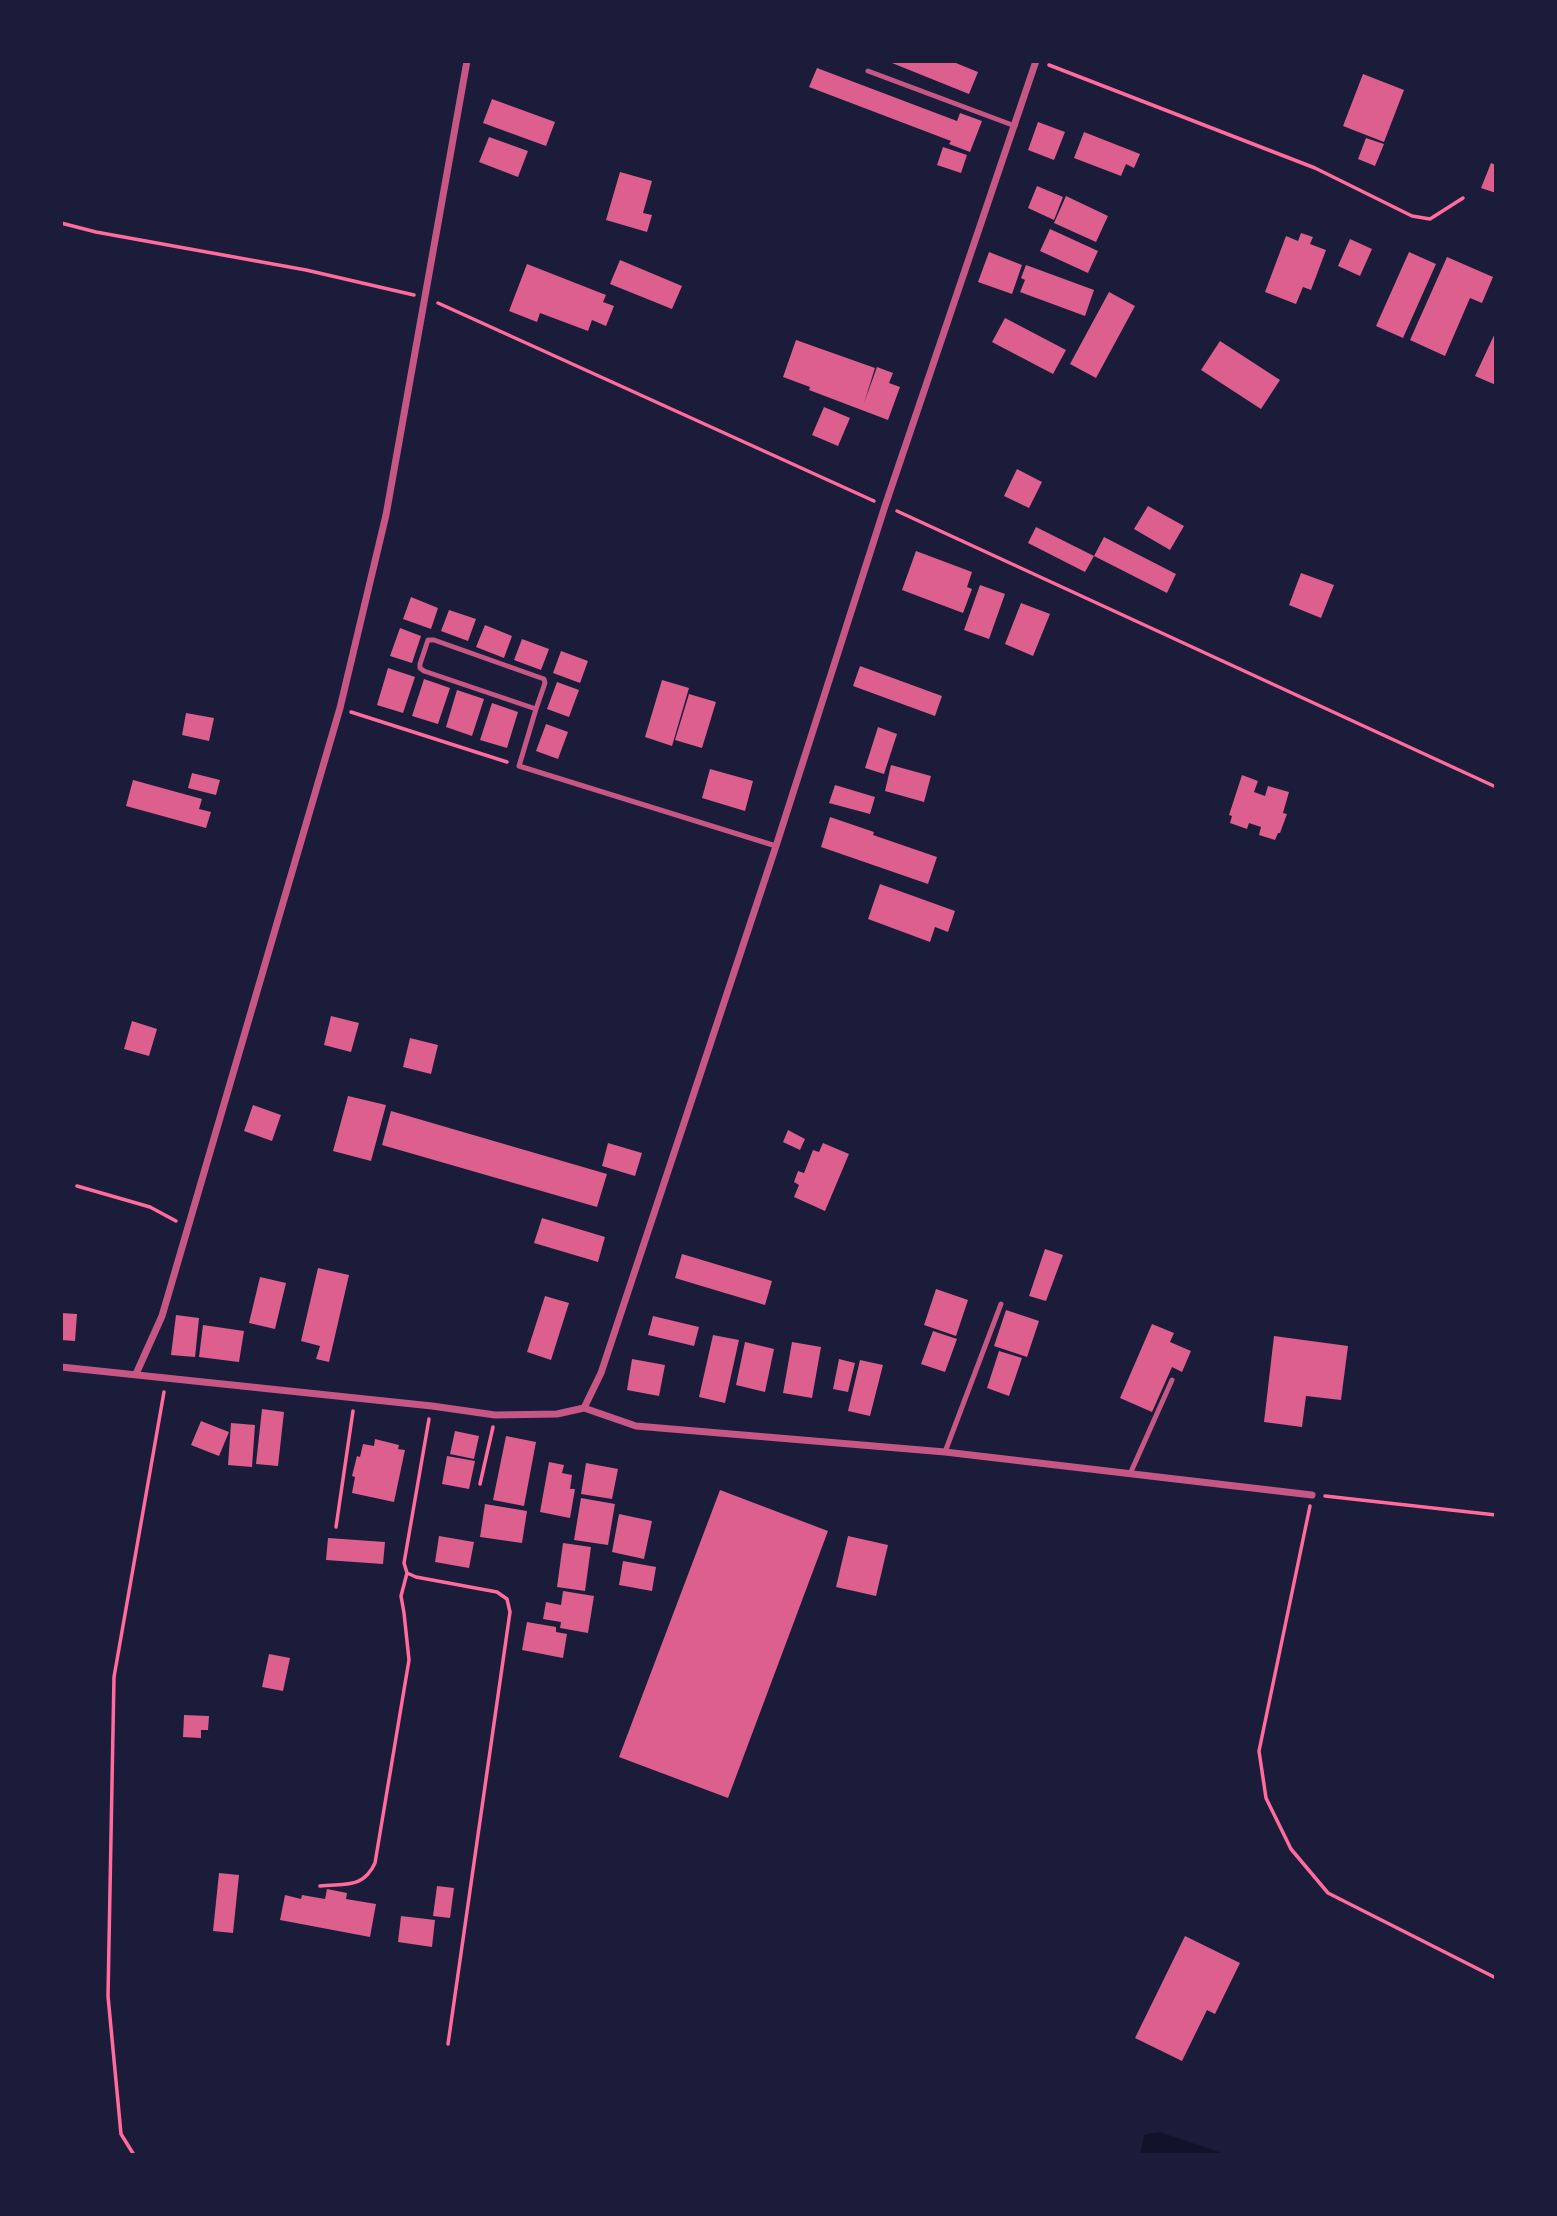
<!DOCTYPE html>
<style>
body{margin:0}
#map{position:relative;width:1557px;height:2216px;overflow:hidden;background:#1b1b3a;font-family:Lato,sans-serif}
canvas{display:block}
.frame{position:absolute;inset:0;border:63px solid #1b1b3a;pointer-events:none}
</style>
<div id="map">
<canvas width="1557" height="2216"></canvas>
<div class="frame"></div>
</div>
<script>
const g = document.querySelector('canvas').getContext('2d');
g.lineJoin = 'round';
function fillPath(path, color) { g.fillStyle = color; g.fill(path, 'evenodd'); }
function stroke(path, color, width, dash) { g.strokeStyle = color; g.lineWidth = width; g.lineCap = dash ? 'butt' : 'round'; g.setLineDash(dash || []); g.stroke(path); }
fillPath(new Path2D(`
 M1159,2132L1228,2155H1140L1144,2135Z`), '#12122b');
fillPath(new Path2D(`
 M887,61H951L978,72L969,94Z
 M817,68L957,121L960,113L982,121L970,152L949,144L951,141L809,87Z
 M1363,74L1404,90L1384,142L1343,126Z
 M492,99L555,122L546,146L483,123Z
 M1038,122L1065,132L1054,160L1028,150Z
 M1084,132L1140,154L1134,168L1126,164L1121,176L1074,158Z
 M489,137L528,151L518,177L479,162Z
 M1366,138L1384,144L1375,166L1358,159Z
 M943,147L967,155L961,173L937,165Z
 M1491,163L1496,165V193L1481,188Z
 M620,172L652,181L643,213L652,215L647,232L606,220Z
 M1037,186L1063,197L1054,220L1028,208Z
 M1066,196L1108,216L1096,242L1054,223Z
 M1050,229L1098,251L1088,273L1040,251Z
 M1301,233L1313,237L1310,244L1326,250L1311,290L1303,287L1296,304L1265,292L1286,236L1298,241Z
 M1350,239L1372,249L1360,276L1338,266Z
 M989,252L1022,265L1012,294L978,282Z
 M1409,252L1436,264L1403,338L1376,326Z
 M1447,257L1493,277L1482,303L1470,298L1445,356L1410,340Z
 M620,260L682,286L672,309L610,284Z
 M527,264L606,295L603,302L614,306L606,326L592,320L588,331L540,313L537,322L509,311Z
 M1026,265L1094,290L1085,316L1020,292L1025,280L1021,278Z
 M1109,292L1135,306L1096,378L1070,364Z
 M1005,318L1066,350L1053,374L992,342Z
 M1496,331V385L1475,376Z
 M796,340L875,368L864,403L877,367L893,373L889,383L900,387L888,420L809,390L810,387L783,377Z
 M1220,341L1280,380L1261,409L1201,370Z
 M824,407L850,418L838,446L812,435Z
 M1017,469L1042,482L1029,508L1004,496Z
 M1148,506L1184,526L1170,550L1134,529Z
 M1036,527L1094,556L1085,572L1028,543Z
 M1104,537L1176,574L1167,593L1094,556Z
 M916,551L972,572L967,587L972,589L963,613L902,590Z
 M1301,573L1334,585L1321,618L1289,605Z
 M980,585L1005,594L989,639L964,630Z
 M411,597L438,608L431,629L403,619Z
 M1021,603L1050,614L1033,656L1005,644Z
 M449,610L476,619L468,641L441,631Z
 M485,625L512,636L504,658L476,647Z
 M400,628L421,636L412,663L390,656Z
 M522,639L549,649L541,670L514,660Z
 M561,651L588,661L580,683L553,673Z
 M860,666L942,696L935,716L853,686Z
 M388,668L415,677L403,713L377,705Z
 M424,679L450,688L438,724L412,716Z
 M662,680L689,688L672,746L645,737Z
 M557,682L579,690L569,717L547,709Z
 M457,690L484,699L472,736L446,727Z
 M689,694L716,702L702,748L675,740Z
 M492,703L518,712L507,748L480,740Z
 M186,713L214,718L209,741L182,735Z
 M546,724L568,732L558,759L536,751Z
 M878,727L897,734L884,774L865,768Z
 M891,765L931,776L924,802L885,791Z
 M710,769L753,781L745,811L702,798Z
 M192,773L220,780L216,795L188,788Z
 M1242,775L1258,781L1254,792L1265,796L1268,786L1289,792L1283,813L1287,814L1280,833H1278L1275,840L1259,835L1261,827L1249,823L1247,829L1230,823L1232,816L1229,815Z
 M133,780L202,799L199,809L211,812L206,828L126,806Z
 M835,785L875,797L870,814L829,803Z
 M830,817L874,832L873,835L937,857L928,884L821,847Z
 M880,884L955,911L948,932L935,927L930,942L868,919Z
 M331,1016L359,1023L351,1052L324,1045Z
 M132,1021L157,1029L149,1056L124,1049Z
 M410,1038L438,1045L431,1074L403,1067Z
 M348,1096L386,1105L371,1161L333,1151Z
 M253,1105L281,1115L272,1141L244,1131Z
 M391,1111L607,1174L597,1207L382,1145Z
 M788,1130L805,1139L800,1150L783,1142Z
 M608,1143L642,1153L635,1176L602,1166Z
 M823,1143L849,1154L825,1211L794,1197L799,1185L794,1182L798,1171L804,1173L813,1150L819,1152Z
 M542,1218L605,1237L598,1262L534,1243Z
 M1045,1249L1063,1255L1046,1301L1029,1296Z
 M682,1254L772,1281L765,1305L675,1278Z
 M318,1268L349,1275L329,1362L316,1359L320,1346L301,1341Z
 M260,1277L286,1283L275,1329L249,1323Z
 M936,1289L968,1300L956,1336L924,1325Z
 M545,1296L569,1303L551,1360L527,1352Z
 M1006,1310L1039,1321L1027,1357L994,1346Z
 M61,1313L77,1314L75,1341L61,1340Z
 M176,1315L199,1318L195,1357L171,1355Z
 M653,1316L699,1327L694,1346L648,1335Z
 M1152,1324L1174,1333L1170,1342L1191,1351L1182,1372L1172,1367L1152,1412L1120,1398Z
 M203,1325L244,1331L239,1362L199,1357Z
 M933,1331L957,1339L945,1372L921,1364Z
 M713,1335L739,1340L725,1403L699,1397Z
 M1274,1336L1348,1346L1341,1400L1306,1396L1302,1427L1264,1422Z
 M745,1342L774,1349L765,1392L736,1385Z
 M792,1342L821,1347L812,1398L783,1393Z
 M999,1351L1022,1358L1009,1396L987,1388Z
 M632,1359L665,1365L659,1396L627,1390Z
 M839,1359L855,1363L848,1392L833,1389Z
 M860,1360L883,1365L870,1416L848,1411Z
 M262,1409L284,1412L278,1466L256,1464Z
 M201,1421L229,1432L219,1456L191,1445Z
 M231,1423L255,1425L252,1467L228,1465Z
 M455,1431L479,1436L474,1459L450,1454Z
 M506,1436L536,1442L524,1506L493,1500Z
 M375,1439L399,1445L398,1449L405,1450L394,1502L352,1493L355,1477L352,1476L357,1456L360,1457L363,1444L374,1446Z
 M447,1456L475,1461L469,1489L442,1484Z
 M549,1462L564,1465L562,1473L572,1475L570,1489H575L570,1518L540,1512Z
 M586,1463L618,1469L612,1499L581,1494Z
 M720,1490L828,1531L728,1798L619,1757Z
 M581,1498L615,1504L608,1545L574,1540Z
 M485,1504L527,1511L522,1543L480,1537Z
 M619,1514L652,1521L644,1559L612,1552Z
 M439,1536L474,1542L469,1568L435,1562Z
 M848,1536L888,1545L876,1596L836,1587Z
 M328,1538L385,1542L383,1564L326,1560Z
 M563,1543L591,1547L585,1591L557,1587Z
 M623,1561L656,1567L652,1591L619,1585Z
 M563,1591L594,1596L588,1633L560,1628L561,1622L543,1619L546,1602L561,1605Z
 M527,1622L556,1627V1632L567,1634L563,1658L522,1650Z
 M269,1654L290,1658L283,1691L262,1687Z
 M184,1715L209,1716L208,1730H201V1738L183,1737Z
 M219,1873L239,1875L233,1933L213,1931Z
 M437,1886L454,1888L450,1918L433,1916Z
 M327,1889L347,1893L346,1899L376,1904L370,1937L280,1920L285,1895L301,1899L302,1895L325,1899Z
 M401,1916L435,1920L432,1947L398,1942Z
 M1185,1936L1240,1963L1215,2014L1207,2010L1182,2061L1135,2038Z`), '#dd5f8e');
stroke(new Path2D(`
 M1049,65L1315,168L1412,216L1430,219L1463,198
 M61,223L96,232L306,270L414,295
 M438,303L874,501
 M897,511L1496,787
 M351,712L507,762
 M77,1186L150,1207L176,1221
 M429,1419L404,1563L407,1573L416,1577L497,1592L507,1599L510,1612L448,2044
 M480,1484L493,1427
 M1325,1496L1496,1515
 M1310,1506L1259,1751L1266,1798L1291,1849L1328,1893L1496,1978
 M336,1527L353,1411
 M320,1886C345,1883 363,1889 375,1863L409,1660L404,1613L401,1596L407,1573
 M134,2155L121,2134L108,1996L114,1677L164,1392`), '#ff6b9d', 3.5);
stroke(new Path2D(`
 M868,71L1015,126
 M536,709L545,683L544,679L434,640H428L420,664V668L424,671L536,709L519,766L776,846
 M945,1452L1001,1304
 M1130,1474L1172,1380`), '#c65784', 5);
stroke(new Path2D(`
 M61,1367L432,1406L495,1415L557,1414L584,1408L636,1426L945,1452L1312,1495
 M136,1374L162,1316L340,708L386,515L467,61
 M584,1408L601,1373L776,846L885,506L1036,61`), '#c65784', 7);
</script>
